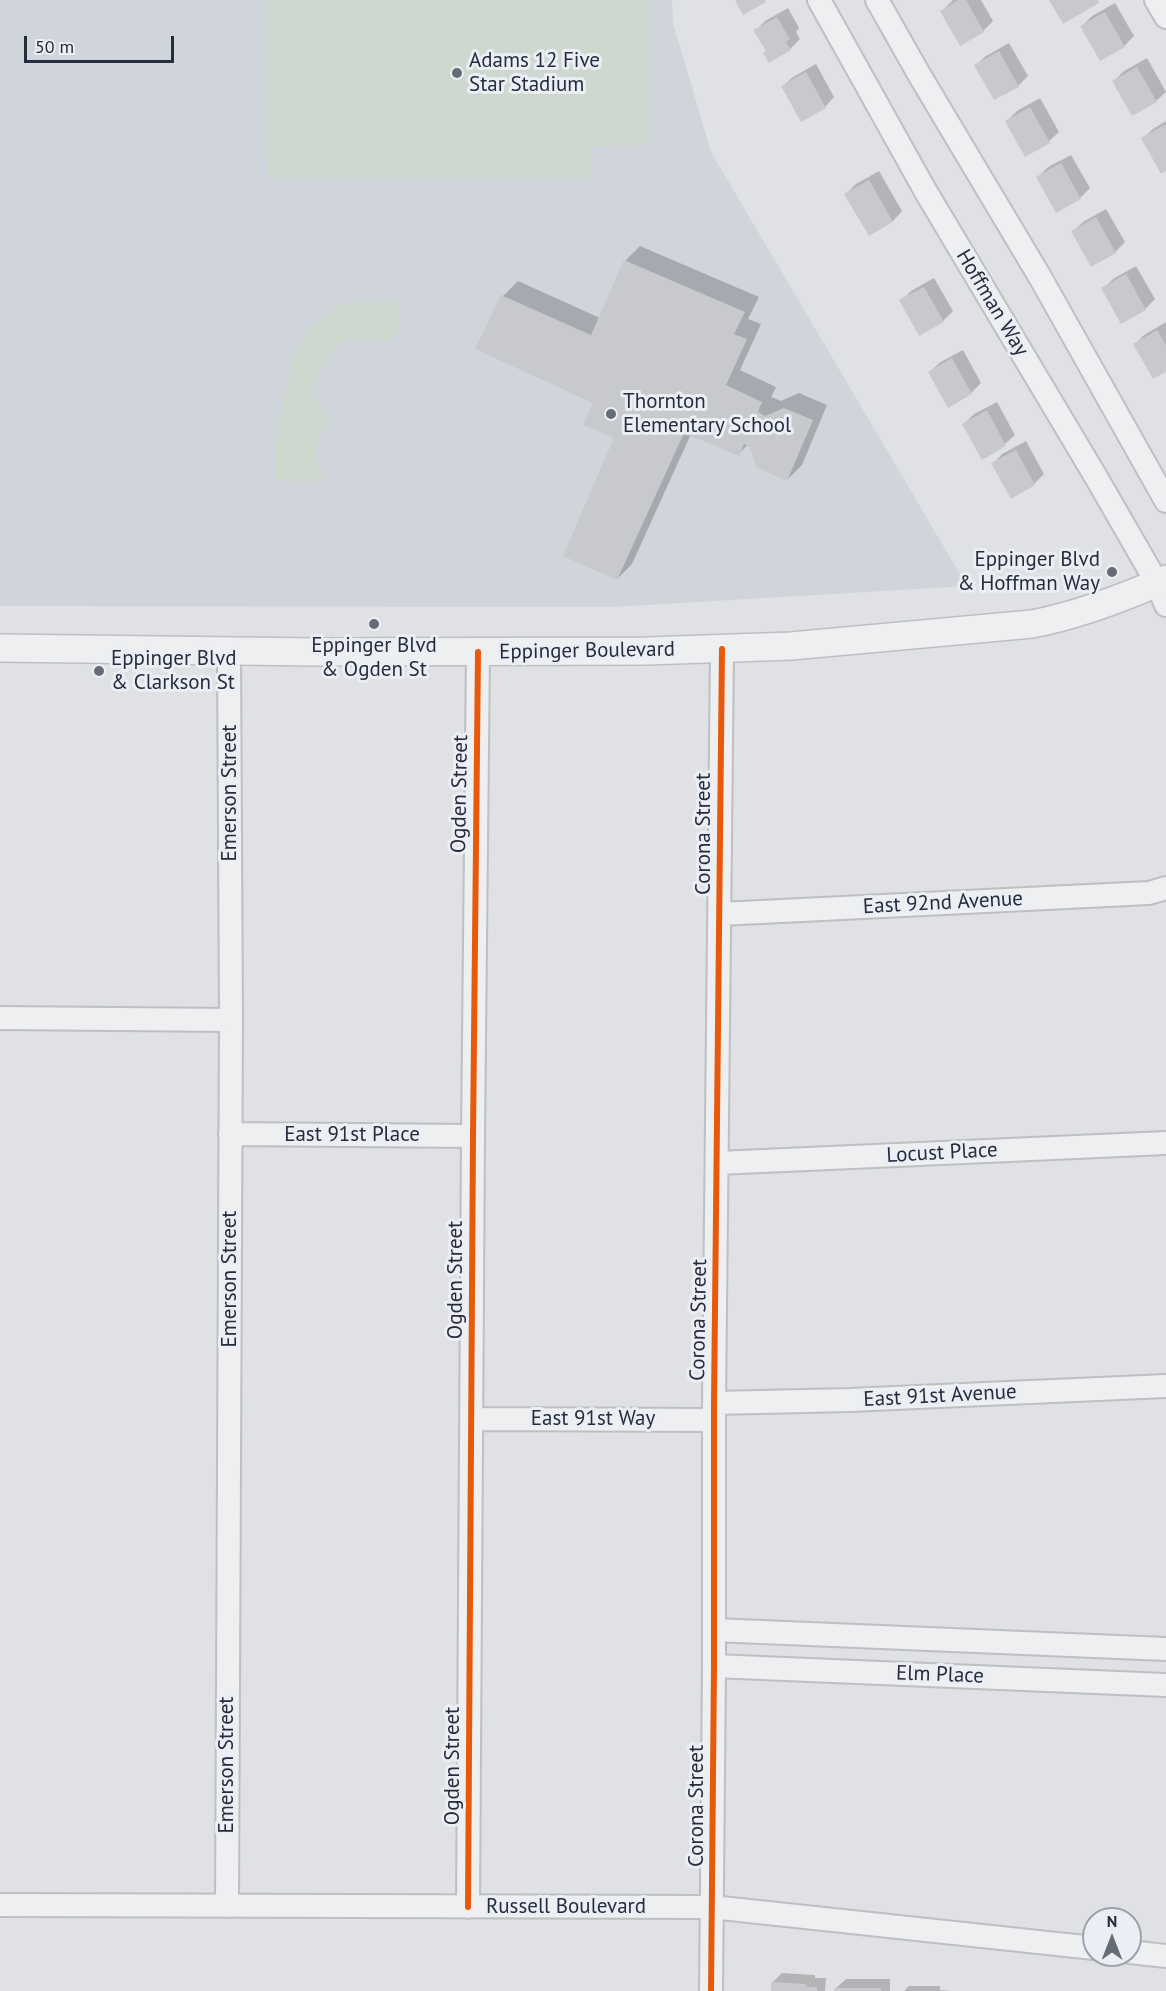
<!DOCTYPE html>
<style>
body{margin:0}
#map{position:relative;width:1166px;height:1991px;overflow:hidden;background:#dfe1e4;font-family:"PT Sans",sans-serif}
canvas{display:block}
.north{position:absolute;left:1082px;top:1907px;width:60px;height:60px;box-sizing:border-box;background:#ebeff5;border:2px solid #9ca1ab;border-radius:50%;rotate:0deg;font-size:16px;font-weight:700;line-height:24px;text-align:center;color:#252d3d}
.north::after{content:'';display:block;margin:auto;width:21px;height:27px;background:#666c77;clip-path:polygon(50% 0,100% 100%,50% 72%,0 100%)}
.scale{position:absolute;left:24px;top:36px;width:150px;height:27px;box-sizing:border-box;border:3px solid #252d3d;border-top:0;padding-left:8px;font-size:18px;line-height:21px;white-space:nowrap;color:#252d3d;-webkit-text-stroke:4px #ebeff5;paint-order:stroke}
</style>
<div id="map">
<canvas width="1166" height="1991"></canvas>
<div class="north">N</div>
<div class="scale">50 m</div>
</div>
<script>
const g = document.querySelector('canvas').getContext('2d');
g.lineJoin = 'round';
function fillPath(path, color) { g.fillStyle = color; g.fill(path, 'evenodd'); }
function stroke(path, color, width, dash) { g.strokeStyle = color; g.lineWidth = width; g.lineCap = dash ? 'butt' : 'round'; g.setLineDash(dash || []); g.stroke(path); }
function drawText(font, color, halo, rows, align = 'center') {
  g.font = font + ' "PT Sans",sans-serif'; g.lineWidth = 6; g.setLineDash([]); g.textBaseline = 'middle'; g.strokeStyle = halo; g.fillStyle = color; for (const [text, x, y, turn = 0] of rows) {
    g.save(); g.translate(x, y); g.rotate((+turn || 0) * Math.PI / 180); g.textAlign = isNaN(turn) ? turn : align; if (halo) g.strokeText(text, 0, 0); g.fillText(text, 0, 0); g.restore();
  }
}
fillPath(new Path2D(`
 M0,0H672L673,23L711,152L967,586L613,607L0,606Z`), '#d0d4db');
fillPath(new Path2D(`
 M265,0H648L647,145L592,146L591,179H267Z
 M402,301L399,307L401,323L390,340C376,340 361,339 348,341C331,343 310,381 315,397C318,406 329,410 328,421C328,427 324,432 320,437C311,451 318,467 324,481H276V438L293,359L309,329L331,310L346,302Z`), '#ced8cf');
fillPath(new Path2D(`
 M953,0H981L993,21L983,31L960,44L942,11Z
 M1115,3L1134,36L1124,46L1082,26L1092,16Z
 M788,8L799,28L796,32L800,39L790,49L767,51L755,31L765,21Z
 M1009,43L1028,76L1018,86L976,65L986,56Z
 M1147,58L1166,92L1156,101L1114,81L1124,71Z
 M816,64L834,97L825,107L783,86L793,77Z
 M1040,98L1059,132L1049,141L1007,121L1017,111Z
 M1166,121V169L1143,138L1153,129Z
 M1071,155L1090,188L1080,198L1038,177L1048,167Z
 M879,171L902,211L893,221L870,234L846,194L856,184Z
 M1106,209L1125,242L1115,252L1073,231L1083,222Z
 M640,246L759,297L748,319L761,324L740,370L776,387L771,397L781,401L799,393L827,405L802,465L787,480L752,446L748,444L739,454L691,434L632,564L617,579L616,437L595,402L503,296L518,281L600,318L625,261Z
 M1136,266L1155,299L1145,309L1103,289L1113,279Z
 M934,278L953,311L943,321L901,301L911,291Z
 M1166,322V370L1135,344L1144,335Z
 M963,350L981,383L971,393L948,406L930,372L939,363Z
 M997,402L1015,435L1005,444L982,458L964,424L974,414Z
 M1026,441L1044,474L1034,484L1011,497L993,464L1002,454Z
 M782,1973L815,1975V1978H826L825,1991H772V1983Z
 M846,1979H890V1991H836V1988Z
 M909,1986H940V1990L951,1991H904Z`), '#0003');
fillPath(new Path2D(`
 M735,0H765L766,2L743,15Z
 M958,0H966L984,32L960,46L940,11Z
 M1049,0H1098L1099,3L1063,24Z
 M1105,12L1125,47L1100,61L1080,26Z
 M777,17L790,39L786,42L791,50L769,63L763,53L766,51L753,30Z
 M999,51L1019,87L994,100L974,65Z
 M1137,67L1157,102L1132,116L1112,81Z
 M806,72L826,108L801,122L781,86Z
 M1030,107L1050,143L1025,157L1005,121Z
 M1166,124V171L1161,174L1141,138Z
 M1061,163L1081,199L1056,213L1036,177Z
 M869,180L893,222L869,236L844,194Z
 M1096,217L1116,253L1091,267L1071,231Z
 M624,260L745,312L734,334L747,339L726,385L762,402L758,412L765,416L784,408L813,420L787,481L756,467L750,447L744,444L739,456L684,433L617,580L563,556L614,438L583,425L593,403L475,349L501,295L591,335Z
 M1126,274L1146,310L1121,324L1101,288Z
 M924,287L944,322L919,336L899,300Z
 M1157,330L1166,345V372L1153,379L1133,344Z
 M952,358L972,394L948,408L928,372Z
 M987,410L1006,446L982,460L962,424Z
 M1016,450L1035,485L1011,499L991,463Z
 M771,1982L806,1984V1987H817V1991H771Z
 M835,1988H881V1991H834Z`), '#c7c9cc');
const minor = new Path2D(`
 M819,0L926,192L1096,477L1157,583L1166,605
 M877,0L920,76L1040,277L1166,501
 M1156,0L1166,17
 M720,914L1149,893L1166,888
 M0,1018L231,1020
 M230,1134L473,1136
 M718,1163L1166,1143
 M714,1403L850,1400L1166,1386
 M472,1419L714,1420
 M714,1630L1166,1649
 M714,1666L1166,1685
 M0,1905L712,1907L1094,1948
 M227,1906L231,1020L229,652
 M468,1907L473,1136L478,652
 M1130,1952L1166,1956
 M711,1991L714,1666V1403L722,649`);
const tertiary = new Path2D(`
 M0,648L316,652L647,651L791,646L1032,624C1079,615 1123,598 1166,579`);
stroke(minor, '#bdbfc2', 26);
stroke(tertiary, '#bdbfc2', 30);
stroke(minor, '#eeeff1', 22);
stroke(tertiary, '#eeeff1', 27);
stroke(new Path2D(`
 M468,1907L473,1136L478,652
 M711,1991L714,1666V1403L722,649`), '#e8590c', 6);
for (const [x, y, r, color] of [
 [457,73,6,"#666c77"],
 [611,414,6,"#666c77"],
 [1112,572,6,"#666c77"],
 [374,624,6,"#666c77"],
 [99,671,6,"#666c77"]
]) { const dot = new Path2D(); dot.arc(x, y, r, 0, 2 * Math.PI); g.fillStyle = color; g.fill(dot); stroke(dot, '#ebeff5', 2); }
drawText('21px', '#252d3d', '#ebeff5', [
 ["Adams 12 Five",469,61],
 ["Star Stadium",469,85],
 ["Thornton",623,402],
 ["Elementary School",623,426],
 ["Eppinger Blvd",1100,560,"right"],
 ["& Hoffman Way",1100,584,"right"],
 ["Eppinger Blvd",374,646,"center"],
 ["& Ogden St",374,670,"center"],
 ["Eppinger Blvd",111,659],
 ["& Clarkson St",111,683]
], 'left');
drawText('21px', '#252d3d', '#ebeff5', [
 ["Hoffman Way",992,303,59],
 ["Eppinger Boulevard",587,651,-1],
 ["Emerson Street",230,793,-90],
 ["Ogden Street",460,794,-89],
 ["Corona Street",704,834,-90],
 ["East 92nd Avenue",943,903,-3],
 ["East 91st Place",352,1135],
 ["Locust Place",942,1153,-3],
 ["Emerson Street",230,1279,-90],
 ["Ogden Street",456,1280,-90],
 ["Corona Street",699,1320,-89],
 ["East 91st Avenue",940,1396,-3],
 ["East 91st Way",593,1419],
 ["Elm Place",940,1675,2],
 ["Emerson Street",227,1765,-90],
 ["Ogden Street",453,1766,-90],
 ["Corona Street",697,1806,-90],
 ["Russell Boulevard",566,1907]
]);
</script>
